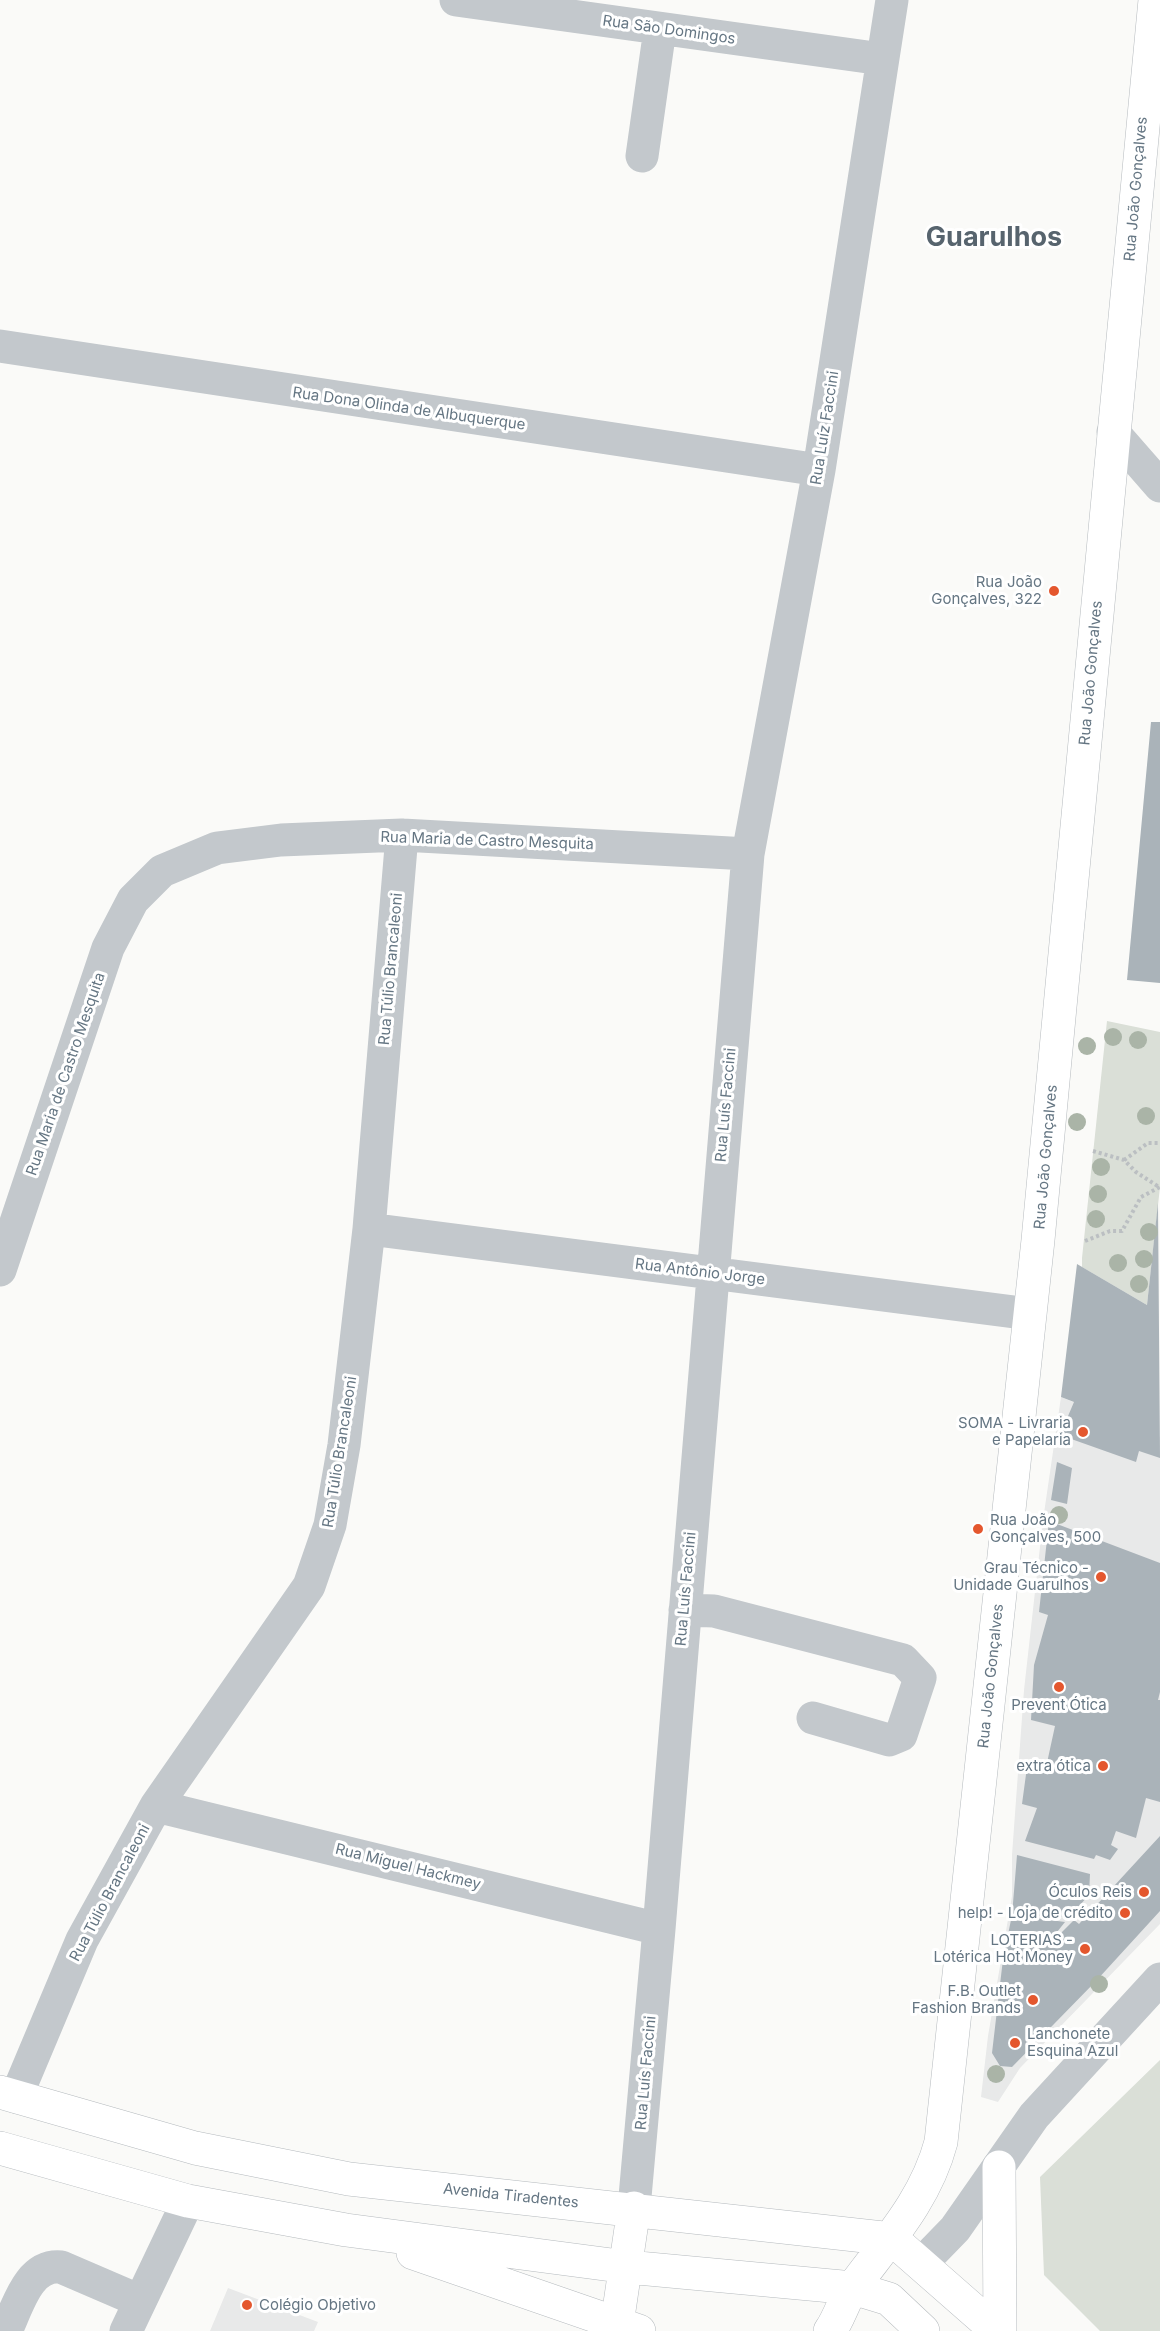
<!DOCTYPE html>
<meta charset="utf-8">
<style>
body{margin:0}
canvas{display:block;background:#fafaf8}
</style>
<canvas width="1160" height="2331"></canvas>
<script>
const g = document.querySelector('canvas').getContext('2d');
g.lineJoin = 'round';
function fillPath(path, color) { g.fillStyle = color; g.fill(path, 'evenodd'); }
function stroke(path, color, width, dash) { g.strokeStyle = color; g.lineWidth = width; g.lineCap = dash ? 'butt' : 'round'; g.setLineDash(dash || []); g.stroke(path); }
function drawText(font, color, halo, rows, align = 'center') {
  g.font = font + ' Inter,sans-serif'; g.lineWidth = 6; g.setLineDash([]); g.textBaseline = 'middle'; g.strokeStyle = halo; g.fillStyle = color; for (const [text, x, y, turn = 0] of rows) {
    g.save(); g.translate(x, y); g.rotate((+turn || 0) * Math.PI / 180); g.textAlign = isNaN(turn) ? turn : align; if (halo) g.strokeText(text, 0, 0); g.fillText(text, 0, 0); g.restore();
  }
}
fillPath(new Path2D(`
 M1061,1397L1160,1437V1924L1020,2068L998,2102L981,2097L988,2036L1012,1896V1855L1024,1690L1043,1520Z
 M228,2288L318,2322L314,2331H210Z`), '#e8e9e9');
fillPath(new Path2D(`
 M1107,1021L1160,1032V1187L1147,1305L1082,1267V1258Z
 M1160,2060V2331H1100L1044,2275L1040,2177Z`), '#dadfd7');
fillPath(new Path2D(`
 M1151,722H1160V983L1127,980Z
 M1158,1203L1160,1458L1139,1451L1136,1462L1060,1435L1074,1402L1061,1397L1077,1264L1147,1305Z
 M1057,1462L1072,1468L1067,1504L1051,1500Z
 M1049,1521L1160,1563V1692L1158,1700H1160V1802L1146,1798L1136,1838L1116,1831L1111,1845L1118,1849L1110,1860L1096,1855L1094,1859L1025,1841L1037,1808L1022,1804L1027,1767L1045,1772L1055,1726L1031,1720L1034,1665L1048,1615L1039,1612Z
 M1160,1836V1911L1096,1981L1012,2067L1000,2066L992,2053L1003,1959L1012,1915L1017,1855L1090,1874L1089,1895L1069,1917L1014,1915L1065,1922L1053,1937L1055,1939L1074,1920L1079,1924Z`), '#aab3b9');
const major = new Path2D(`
 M0,2092L195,2148L349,2179L892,2239L997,2331
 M0,2148L188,2201L346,2230L627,2267L853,2288L889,2299L923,2331
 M999,2167L1000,2331
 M413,2253L639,2331
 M616,2331L634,2208
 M830,2331C840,2317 844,2299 854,2286C888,2240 926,2199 941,2142L1038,1240L1155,0`);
stroke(major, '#b5babe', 34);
stroke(new Path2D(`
 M1093,1151L1124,1160L1136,1172L1159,1187
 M1124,1160L1148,1143H1160
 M1085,1241L1110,1231H1122L1141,1197L1160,1187`), '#bbbfc2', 4, [3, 3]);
stroke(new Path2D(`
 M456,0L882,59
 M642,156L660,29
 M0,346L819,470
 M1113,432L1160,486
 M369,1229L1030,1314
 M0,1270L108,948L133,900L162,871L217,848L281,840L402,835L748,854
 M685,1610L714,1611L903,1660L920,1678L901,1735L889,1740L813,1718
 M156,1806L659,1929
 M16,2097L82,1940L156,1806L309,1586L330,1525L344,1445L369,1229L402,835
 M634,2208L659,1929L748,854L819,470L892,0
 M921,2264L955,2229L1034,2116L1160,1979
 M6,2331C18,2306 28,2264 61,2267L140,2301
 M126,2331L188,2201`), '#c3c8cc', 33);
stroke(major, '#fff', 33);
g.fillStyle = '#aab4a7';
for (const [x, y] of [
 [1113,1037],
 [1138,1040],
 [1087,1046],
 [1146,1116],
 [1077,1122],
 [1101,1167],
 [1098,1194],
 [1096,1219],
 [1149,1232],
 [1144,1259],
 [1118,1263],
 [1139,1284],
 [1059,1515],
 [1099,1984],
 [996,2074]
]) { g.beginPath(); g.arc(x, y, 9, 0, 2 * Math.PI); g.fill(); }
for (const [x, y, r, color] of [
 [1054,591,6,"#e4572e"],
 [1083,1432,6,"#e4572e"],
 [978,1529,6,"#e4572e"],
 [1101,1577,6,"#e4572e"],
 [1059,1687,6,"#e4572e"],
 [1103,1766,6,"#e4572e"],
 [1144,1892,6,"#e4572e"],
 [1125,1913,6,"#e4572e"],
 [1085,1949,6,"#e4572e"],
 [1033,2000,6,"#e4572e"],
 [1015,2043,6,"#e4572e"],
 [247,2305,6,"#e4572e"]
]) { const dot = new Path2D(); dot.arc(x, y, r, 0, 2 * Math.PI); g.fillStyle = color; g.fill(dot); stroke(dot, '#fff', 2); }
drawText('15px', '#657683', '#fff', [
 ["Rua São Domingos",669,30,8],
 ["Rua João Gonçalves",1136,189,-85],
 ["Rua Dona Olinda de Albuquerque",409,409,8],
 ["Rua Luíz Faccini",825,428,-81],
 ["Rua João Gonçalves",1091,673,-85],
 ["Rua Maria de Castro Mesquita",487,841,2],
 ["Rua Túlio Brancaleoni",391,969,-85],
 ["Rua Maria de Castro Mesquita",66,1074,-71],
 ["Rua Luís Faccini",726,1105,-85],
 ["Rua João Gonçalves",1046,1157,-85],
 ["Rua Antônio Jorge",700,1272,7],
 ["Rua Túlio Brancaleoni",340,1452,-81],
 ["Rua Luís Faccini",686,1589,-85],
 ["Rua João Gonçalves",991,1676,-84],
 ["Rua Miguel Hackmey",408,1867,14],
 ["Rua Túlio Brancaleoni",110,1893,-62],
 ["Rua Luís Faccini",646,2073,-85],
 ["Avenida Tiradentes",511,2196,6]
]);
drawText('15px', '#657683', '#fff', [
 ["Rua João",1042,582],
 ["Gonçalves, 322",1042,599],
 ["SOMA - Livraria",1071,1423],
 ["e Papelaria",1071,1440],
 ["Rua João",990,1520,"left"],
 ["Gonçalves, 500",990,1537,"left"],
 ["Grau Técnico -",1089,1568],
 ["Unidade Guarulhos",1089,1585],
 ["Prevent Ótica",1059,1705,"center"],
 ["extra ótica",1091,1766],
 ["Óculos Reis",1132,1892],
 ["help! - Loja de crédito",1113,1913],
 ["LOTERIAS -",1073,1940],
 ["Lotérica Hot Money",1073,1957],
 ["F.B. Outlet",1021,1991],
 ["Fashion Brands",1021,2008],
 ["Lanchonete",1027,2034,"left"],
 ["Esquina Azul",1027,2051,"left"],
 ["Colégio Objetivo",259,2305,"left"]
], 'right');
drawText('bold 27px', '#57646e', '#fff', [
 ["Guarulhos",994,238]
]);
</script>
